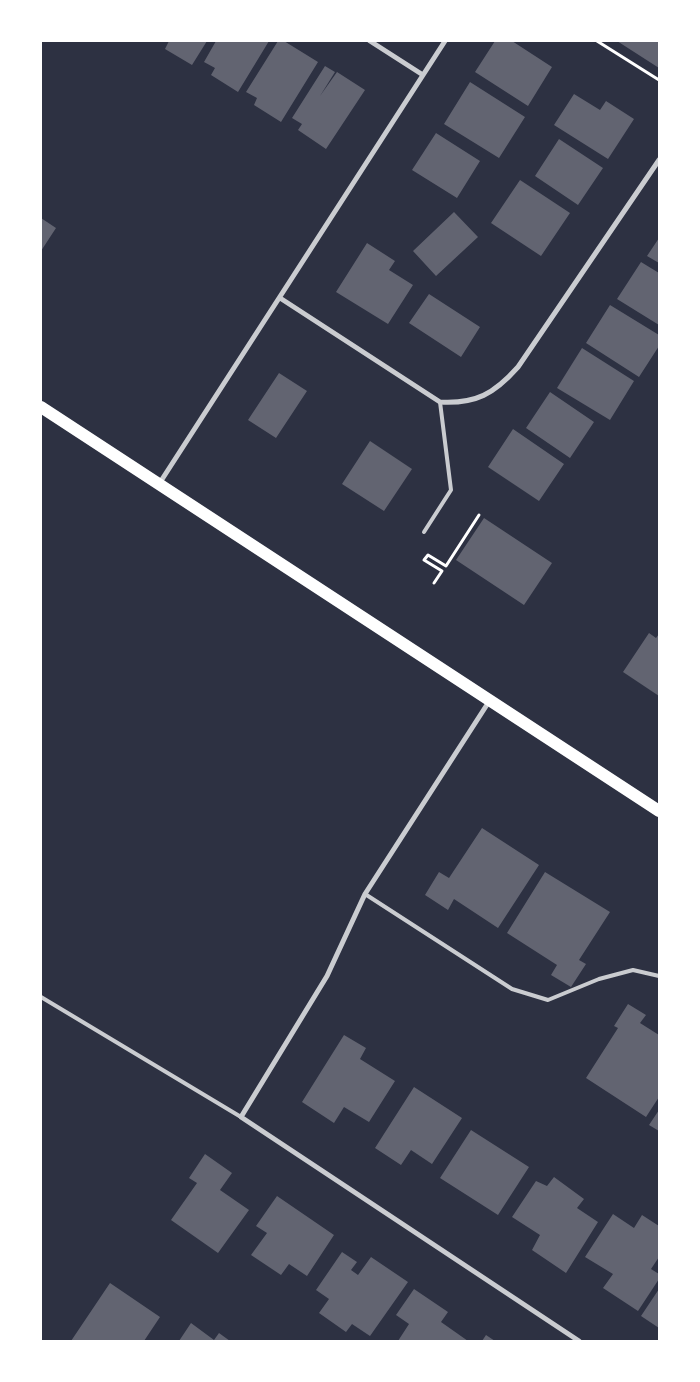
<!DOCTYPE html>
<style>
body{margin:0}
#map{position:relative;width:700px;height:1382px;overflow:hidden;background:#2d3142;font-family:"Golos Text",sans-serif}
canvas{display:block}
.frame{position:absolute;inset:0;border:42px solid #fff;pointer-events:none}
</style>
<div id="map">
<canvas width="700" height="1382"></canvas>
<div class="frame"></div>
</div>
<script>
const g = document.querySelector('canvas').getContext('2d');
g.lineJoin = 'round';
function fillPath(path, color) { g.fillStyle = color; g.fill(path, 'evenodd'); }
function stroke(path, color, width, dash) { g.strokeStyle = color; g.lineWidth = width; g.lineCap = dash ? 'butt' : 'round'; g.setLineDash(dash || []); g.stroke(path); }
fillPath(new Path2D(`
 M169,41H207L192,65L165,49Z
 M216,41H269L238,92L211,75L215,68L204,62Z
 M278,41H284L318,62L281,122L254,105L257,98L246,92Z
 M495,41H512L552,67L528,106L475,72Z
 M617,41H659V68Z
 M325,66L335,72L320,96L337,72L365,90L326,149L298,130L302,124L292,118Z
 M470,82L525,117L499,158L444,124Z
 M574,94L600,110L606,101L634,119L608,159L554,125Z
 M436,133L480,161L457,198L412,170Z
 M559,139L603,168L578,205L535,176Z
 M520,180L570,213L541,256L491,223Z
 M454,212L478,237L436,276L413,251Z
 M41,218L56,228L41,251Z
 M659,238V263L647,256Z
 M367,243L395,261L389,270L413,285L388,324L336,292Z
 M641,262L659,273V325L617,299Z
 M429,294L480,327L461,357L409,323Z
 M610,305L659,335V346L639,377L586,343Z
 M582,348L634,381L610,420L557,388Z
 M279,373L307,391L276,438L248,420Z
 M550,392L594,422L570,458L526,428Z
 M513,429L564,464L539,501L488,467Z
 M370,441L412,469L384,511L342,484Z
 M484,518L552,563L524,605L456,560Z
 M649,633L656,638L659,634V696L623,672Z
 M482,828L539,865L498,928L454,899L448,910L425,895L439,872L449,878Z
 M545,872L610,912L579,960L586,964L571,987L551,975L557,965L507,933Z
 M628,1004L646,1015L640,1023L659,1035V1097L646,1117L586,1078L618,1028L614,1026Z
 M344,1035L366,1048L360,1059L395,1081L369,1122L344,1107L334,1123L302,1102Z
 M414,1087L462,1118L432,1164L411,1150L401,1165L375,1148Z
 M659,1110V1131L649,1125Z
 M471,1130L529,1167L498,1215L440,1178Z
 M205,1154L232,1173L220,1190L249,1210L218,1253L171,1220L197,1183L189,1178Z
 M554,1177L584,1199L577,1208L598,1222L566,1273L532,1250L540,1235L512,1217L536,1181L547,1186Z
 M277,1196L334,1235L307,1276L289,1264L281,1275L251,1255L267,1233L256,1226Z
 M613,1214L634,1228L642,1215L659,1226V1257L651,1269L659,1274V1279L638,1311L603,1288L613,1274L585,1257Z
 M342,1252L357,1262L351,1270L358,1275L371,1257L408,1282L370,1336L352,1324L346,1332L319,1313L329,1299L316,1290Z
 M110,1283L160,1317L144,1341H71Z
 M414,1289L448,1312L441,1322L468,1341H398L409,1324L396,1315Z
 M659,1289V1328L641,1316Z
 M191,1323L214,1340L219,1333L230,1341H179Z
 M486,1335L495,1341H482Z`), '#626471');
stroke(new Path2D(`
 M597,41L659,80
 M434,583L442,571L424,560L428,555L446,566L479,515`), '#fff', 3);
stroke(new Path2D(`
 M424,532L451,490L440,402
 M365,894L512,989L548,1000L599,979L633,970L659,976
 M41,997L241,1117`), '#caccd0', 4);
stroke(new Path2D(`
 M370,41L423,75
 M280,298L440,402C476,404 494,394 518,367L659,160
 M159,484L445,41
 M490,700L365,894L327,976L241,1117L579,1341`), '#caccd0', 5);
stroke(new Path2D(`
 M41,407L659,811`), '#fff', 12);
</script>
